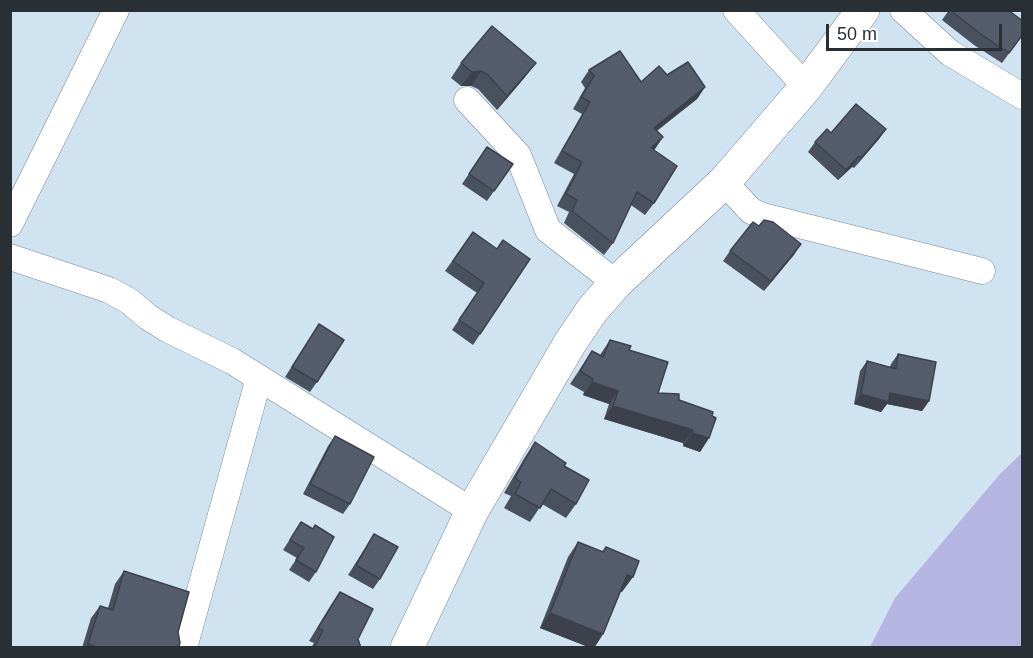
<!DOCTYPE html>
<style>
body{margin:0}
#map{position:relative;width:1033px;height:658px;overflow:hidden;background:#d0e3f1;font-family:Arial,sans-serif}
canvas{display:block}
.frame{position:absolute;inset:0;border:12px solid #293035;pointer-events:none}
.scale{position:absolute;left:826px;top:24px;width:176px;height:27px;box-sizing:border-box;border:3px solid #293035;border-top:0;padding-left:8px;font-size:18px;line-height:21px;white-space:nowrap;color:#293035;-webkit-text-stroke:4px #fff;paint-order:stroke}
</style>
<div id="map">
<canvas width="1033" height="658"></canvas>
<div class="frame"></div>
<div class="scale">50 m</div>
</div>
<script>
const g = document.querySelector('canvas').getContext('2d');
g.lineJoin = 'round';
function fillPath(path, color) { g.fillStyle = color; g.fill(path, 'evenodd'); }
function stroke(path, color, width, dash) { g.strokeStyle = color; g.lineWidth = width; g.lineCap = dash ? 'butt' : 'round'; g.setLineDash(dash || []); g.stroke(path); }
fillPath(new Path2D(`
 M1022,453V647H870L895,598L1000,474Z`), '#b6b4e0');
const street = new Path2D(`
 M736,10L806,87
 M903,10L950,53L1022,96
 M467,100L518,155L548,230L616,283
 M724,182L751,211L763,216L982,271
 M10,224L116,10
 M10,257L109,290L129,301L148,317L167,329L232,361L472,511
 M184,648L259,378`);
const secondary = new Path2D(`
 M407,648L472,511L570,343L593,309L616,283L724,182L806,87L863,10`);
stroke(street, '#798a96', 27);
stroke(secondary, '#798a96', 34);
stroke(street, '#fff', 26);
stroke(secondary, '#fff', 33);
fillPath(new Path2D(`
 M949,10H1008L1023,34L1002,63L974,45L942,20Z
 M461,63L525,77L497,110L478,89L471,86H461L451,78Z
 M589,70L641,82L667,75L705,87L697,99L657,131L663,137L654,150V203L645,215L631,205L613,243L604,255L564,223L569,212L557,206L574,174L554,163L582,114L573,109L585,88L581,82Z
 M886,129L879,139L854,168L852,167L838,180L808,152L815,142L831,133Z
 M487,147L513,164L487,201L462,184Z
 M759,226L801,244L764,291L723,261L730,251Z
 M473,232L497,249L530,259L473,345L452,330L477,293L445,271Z
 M319,324L317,382L310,392L285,377Z
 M610,340L629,350L658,393L679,400L709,438L700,452L683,446V443L604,419L609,404L583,395L584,392L570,384L592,351L600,355Z
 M898,354L929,401L922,411L887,404L881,412L854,404L860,371L867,361L890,367L891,364Z
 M335,436L350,504L343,514L303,494L328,446Z
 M535,442L564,466L576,504L566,518L542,504L530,522L504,508L511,496L504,493L525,457Z
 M301,522L313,529L315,525L316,572L309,582L289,570L297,558L283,550Z
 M374,534L380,579L373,589L348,575Z
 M578,542L602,552L606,547L622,592L621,591L603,634L594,648H591L540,628L568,557Z
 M124,571L178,632L179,646L178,648H82L91,618L100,606L108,608L115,584Z
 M340,592L361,648H311L314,643L309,641L331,605Z`), '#49505e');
fillPath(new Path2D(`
 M536,63L525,77L497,110L507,96Z
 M481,71L471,86H461L472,72Z
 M705,87L697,99L645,139L654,128Z
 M886,129L879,139L854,168L861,158Z
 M663,137L655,149L643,160L651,148Z
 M859,156L852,167L838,180L846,170Z
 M801,244L794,255L764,291L771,281Z
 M592,382L618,391L609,404L583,395Z
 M890,393L929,401L922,411L887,404L881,412L854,404L861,394Z
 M613,406L693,430L683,443L604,419Z
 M692,433L709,438L700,452L683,446Z
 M627,575L633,577L622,592L617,590Z
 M550,613L603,634L594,648H591L540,628Z
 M88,644L99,648H86Z`), '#3c414c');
const building = new Path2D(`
 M950,10H1008L1023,21V34L1009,53L982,35Z
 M492,26L536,63L507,96L488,75L481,71L472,72L461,63Z
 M620,51L641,82L659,66L667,75L688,62L705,87L654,128L663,137L651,148L677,166L654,203L637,192L613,243L572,211L577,200L566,194L582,162L562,151L590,102L581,97L594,76L589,70Z
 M856,104L886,129L861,158L859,156L846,170L815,142L827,129L831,133Z
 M487,147L513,164L494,191L469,174Z
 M764,220L773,222L801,244L771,281L730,251L753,222L759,226Z
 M473,232L497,249L503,240L530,259L480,334L459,320L484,283L453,261Z
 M319,324L344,340L317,382L292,367Z
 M610,340L631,346L629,350L668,362L658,393L679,394V400L713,412L712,416L716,418L709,438L692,433L693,430L613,406L618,391L592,382L593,379L580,371L592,351L603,357Z
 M898,354L936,362L929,401L890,393L888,402L861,394L867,361L896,369Z
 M335,436L374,457L350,504L310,484Z
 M535,442L566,463L564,466L589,480L576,504L551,489L540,508L515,494L521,482L515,478Z
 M301,522L313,529L315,525L334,537L316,572L296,560L304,548L290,540Z
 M374,534L398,547L380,579L356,565Z
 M578,542L603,552L606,547L639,561L633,577L627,575L603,634L550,613Z
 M124,571L189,592L178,632L180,643L179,646H177V648H99L88,644L100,606L113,610Z
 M340,592L373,609L358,639L361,648H314L323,630L318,628Z`);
fillPath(building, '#555d6d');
stroke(building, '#3c414c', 1.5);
</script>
